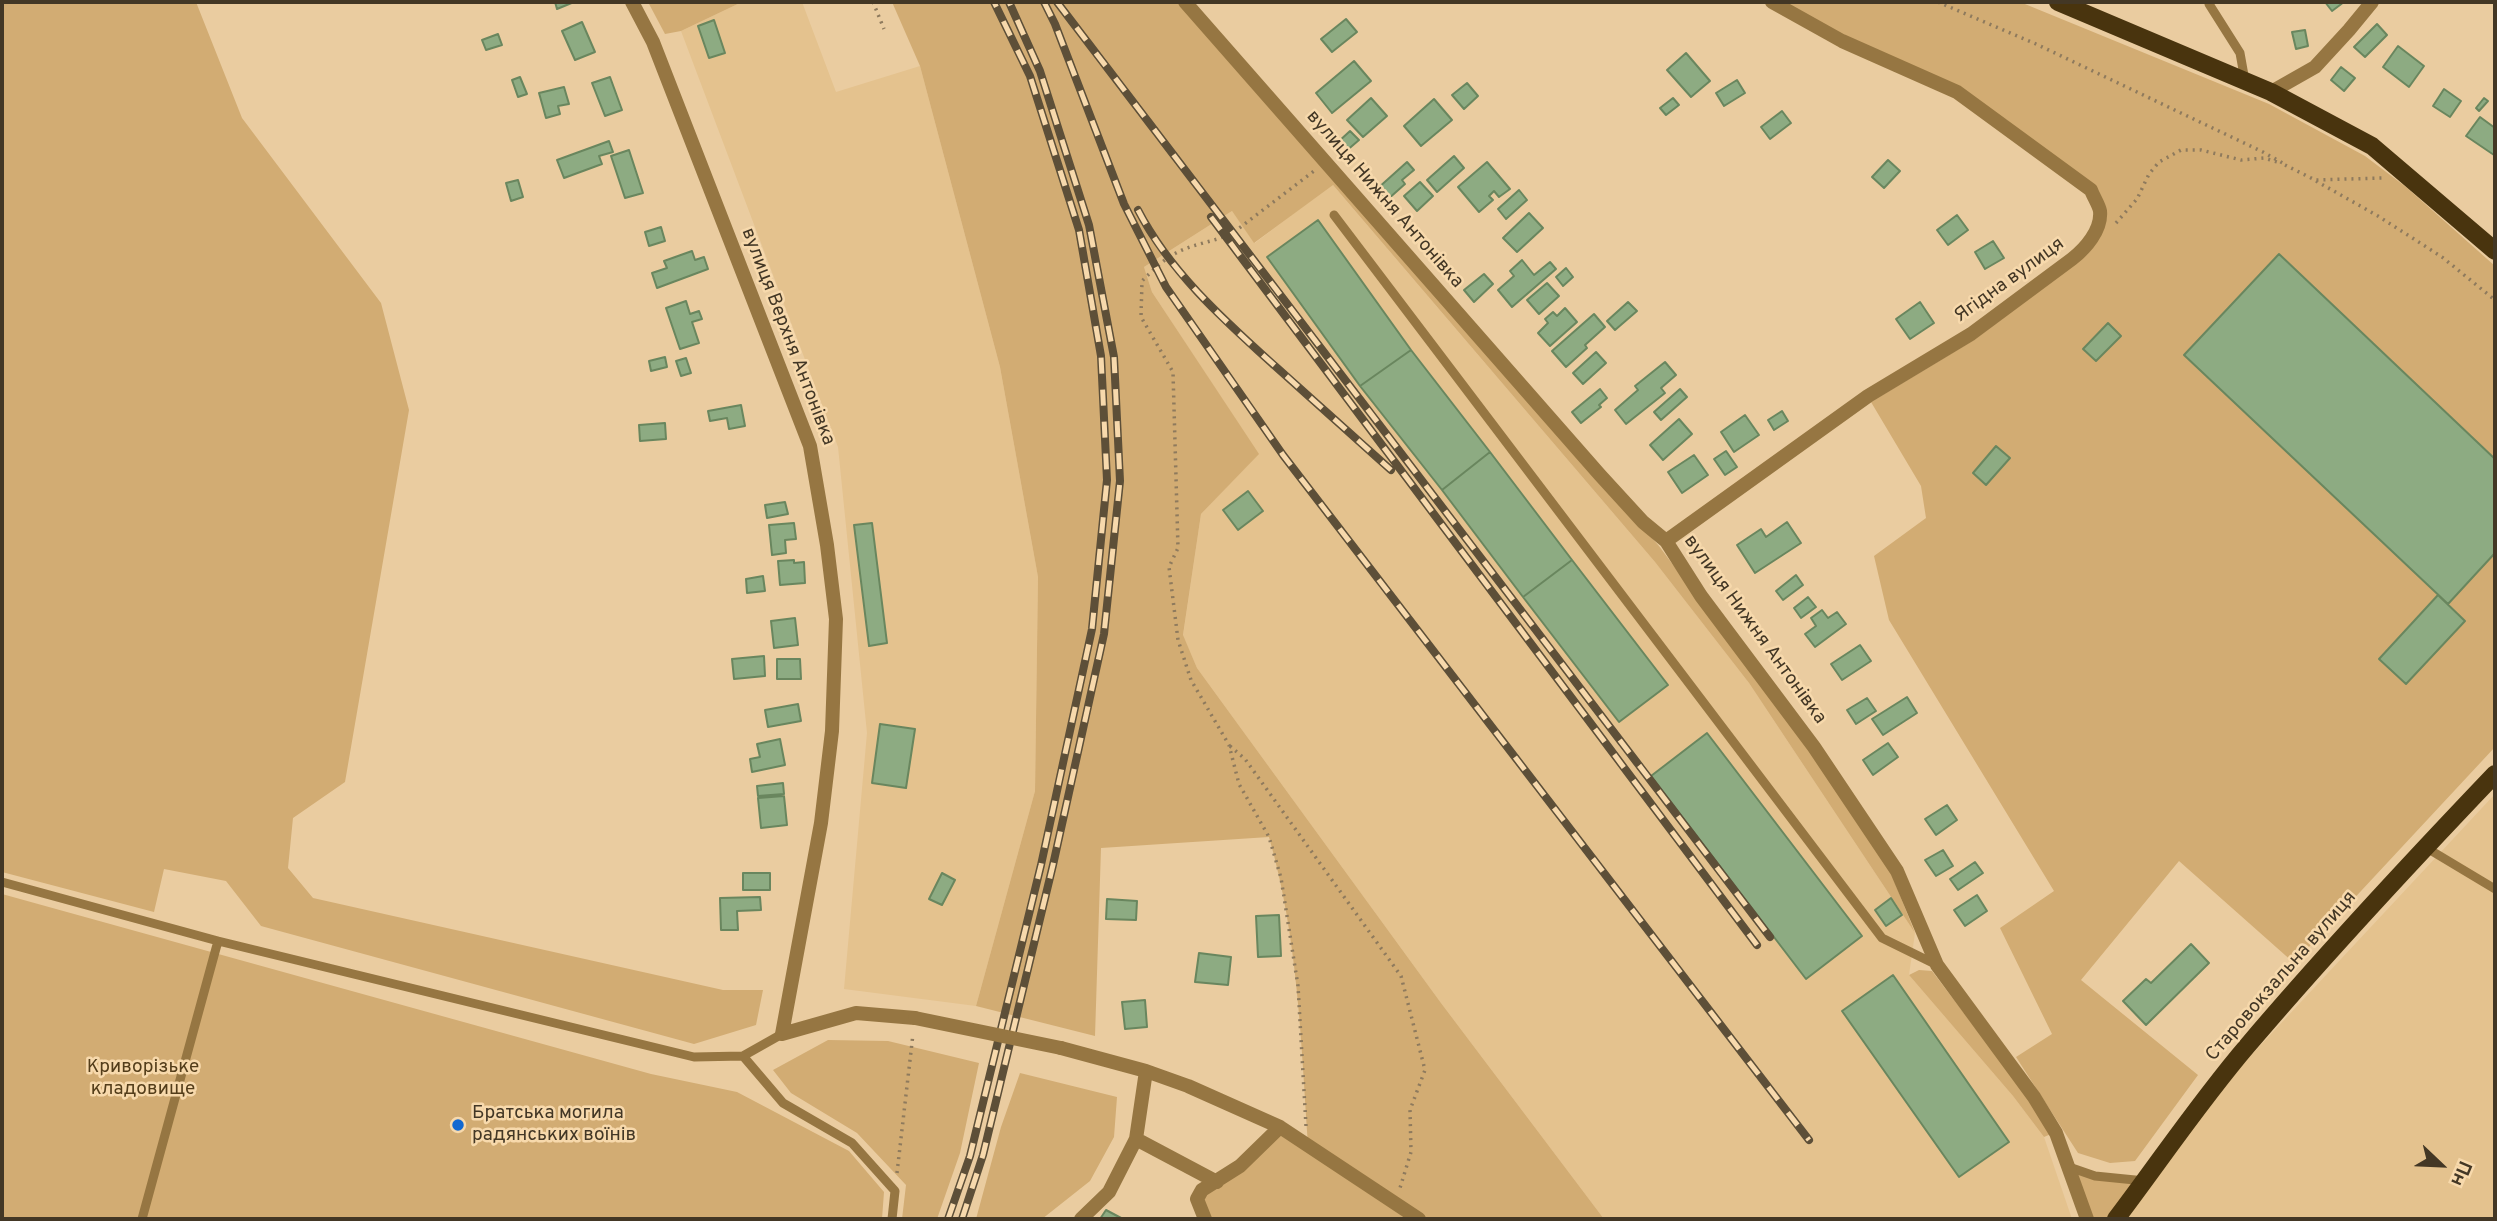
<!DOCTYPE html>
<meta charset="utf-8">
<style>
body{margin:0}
#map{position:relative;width:2497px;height:1221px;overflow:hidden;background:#eacca0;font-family:Overpass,sans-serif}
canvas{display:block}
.frame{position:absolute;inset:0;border:4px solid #433725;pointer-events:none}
.north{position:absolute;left:2406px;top:1130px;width:70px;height:70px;-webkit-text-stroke:5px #f7d9ac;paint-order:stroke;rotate:113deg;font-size:19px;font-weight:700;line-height:28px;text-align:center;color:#433725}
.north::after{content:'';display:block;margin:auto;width:24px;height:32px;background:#433725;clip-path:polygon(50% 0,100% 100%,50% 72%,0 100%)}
</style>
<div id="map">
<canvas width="2497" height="1221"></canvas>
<div class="frame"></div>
<div class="north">Пн</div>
</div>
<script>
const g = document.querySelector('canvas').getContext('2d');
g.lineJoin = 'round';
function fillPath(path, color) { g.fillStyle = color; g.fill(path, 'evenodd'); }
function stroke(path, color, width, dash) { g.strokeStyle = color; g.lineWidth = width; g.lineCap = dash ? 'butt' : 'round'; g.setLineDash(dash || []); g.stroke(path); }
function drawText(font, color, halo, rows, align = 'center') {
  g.font = font + ' Overpass,sans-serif'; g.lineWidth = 5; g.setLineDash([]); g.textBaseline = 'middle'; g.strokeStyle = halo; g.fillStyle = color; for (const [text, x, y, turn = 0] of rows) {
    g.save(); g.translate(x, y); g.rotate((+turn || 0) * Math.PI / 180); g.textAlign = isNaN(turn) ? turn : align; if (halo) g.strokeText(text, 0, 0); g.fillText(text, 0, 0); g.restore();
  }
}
fillPath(new Path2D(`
 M742,2H802L836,92L920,66L1000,367L1038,577L1035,791L976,1006L844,989L867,733L838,447L681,31Z
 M1332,184L1655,562L1749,683L1915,933L1909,975L2013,1096L2044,1137L2072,1219H1604L1441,1003L1197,668L1183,636L1201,514L1258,454L1152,292L1144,267L1232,211L1255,243Z
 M2495,794V1219H2122L2243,1064Z`), '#e4c28e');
fillPath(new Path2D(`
 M2,2H196L242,118L381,303L409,410L345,782L293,818L288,868L313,898L723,990H763L756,1025L694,1044L261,926L226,881L164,869L154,912L2,872Z
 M648,2H742L681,31L665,34Z
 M892,2H1178L1659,546L1810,750L1891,873L1915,933L1749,683L1655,562L1333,185L1254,243L1232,211L1144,267L1152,292L1259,454L1201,514L1183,635L1197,668L1441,1003L1604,1219H1205L1197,1199L1280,1127L1308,1145C1301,1041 1298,938 1269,837L1101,848L1095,1036L976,1006L1035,791L1038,577L1000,367L920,66Z
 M1784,2H2020L2269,104L2365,156L2406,187L2495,266V747L2294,963L2179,861L2081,980L2198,1075L2135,1161L2110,1163L2078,1153L2016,1057L2052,1034L2000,928L2054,891L1889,620L1874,556L1926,518L1921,486L1871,402L1974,340L2088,254L2098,238L2106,213L2007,120L1843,36Z
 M2,894L651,1074L737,1092L849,1151L884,1192L882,1219H2Z
 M1919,970L1932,971L2030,1100L2051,1134L2044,1137L2013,1096L1909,975Z
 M828,1040L888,1041L979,1063L960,1153L937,1219H902L906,1185L857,1133L791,1093L773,1070Z
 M1020,1073L1117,1097L1114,1137L1090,1181L1042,1219H976L1001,1127Z
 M2069,1167L2145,1181L2116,1219H2087Z`), '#d2ac73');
const building = new Path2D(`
 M555,2H574L557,9Z
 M2325,2H2344L2332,11Z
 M1346,19L1357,32L1332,52L1321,39Z
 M714,20L725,53L709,58L698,26Z
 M582,22L595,52L575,60L562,31Z
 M2377,24L2387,35L2365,57L2354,47Z
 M2305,30L2308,46L2296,49L2292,32Z
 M498,34L502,45L486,50L482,40Z
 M2398,46L2424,66L2409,87L2383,67Z
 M1686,53L1710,81L1691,97L1667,70Z
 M1354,61L1371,81L1332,113L1316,93Z
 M2341,67L2355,78L2344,91L2331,80Z
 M520,77L527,94L518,97L512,80Z
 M610,77L622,110L605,116L592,83Z
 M1737,80L1745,93L1724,106L1716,93Z
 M1467,83L1478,96L1464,109L1452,95Z
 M564,87L569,104L558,106L560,114L546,118L539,93Z
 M2444,89L2461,101L2450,117L2433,106Z
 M1371,98L1387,116L1363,137L1347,120Z
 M1673,98L1679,105L1666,115L1660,108Z
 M2484,98L2488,101L2479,111L2476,108Z
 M1434,99L1452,120L1421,146L1404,126Z
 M1782,111L1791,123L1770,139L1761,127Z
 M2480,117L2495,128L2494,155L2466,136Z
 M1350,131L1359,140L1345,152L1337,143Z
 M609,141L613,152L599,156L602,164L564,178L557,160Z
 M629,150L643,193L625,198L611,156Z
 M1454,156L1464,168L1437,192L1427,180Z
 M1888,160L1900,171L1884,188L1872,177Z
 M1407,162L1414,170L1402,180L1405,184L1387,200L1377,189Z
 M1487,162L1510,189L1499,197L1494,191L1489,196L1493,200L1479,212L1458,187Z
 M518,180L523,197L511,201L506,183Z
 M1420,182L1433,196L1417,211L1404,196Z
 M1519,190L1527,200L1506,219L1498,209Z
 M1529,213L1543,228L1517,252L1503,238Z
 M1957,215L1968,230L1948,245L1937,230Z
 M1318,220L1411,350L1360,386L1267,257Z
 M661,227L665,241L649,246L645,232Z
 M1993,241L2004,258L1985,269L1975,252Z
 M692,251L695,260L704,257L708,269L657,288L652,273L667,268L664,261Z
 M2279,254L2495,459V553L2448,604L2184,355Z
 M1522,260L1534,275L1550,262L1556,269L1512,307L1498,290L1514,276L1510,271Z
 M1566,268L1573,277L1563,286L1556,277Z
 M1484,274L1493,284L1474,302L1464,290Z
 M1547,283L1559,296L1539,314L1527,300Z
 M686,301L690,314L699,311L702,319L692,322L699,343L680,349L666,308Z
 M1628,302L1637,311L1615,330L1607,321Z
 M1920,302L1934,323L1910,339L1896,319Z
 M1565,308L1577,322L1550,346L1538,333L1548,323L1545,319L1553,312L1557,316Z
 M1594,314L1605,327L1585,345L1587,348L1566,367L1552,351Z
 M2108,323L2121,336L2096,361L2083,349Z
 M1411,350L1490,452L1442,490L1360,386Z
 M1596,352L1606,363L1583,384L1573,373Z
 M665,357L667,367L651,371L649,361Z
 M686,358L691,373L681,376L676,361Z
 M1665,362L1676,375L1661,388L1665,393L1626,424L1615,410L1638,390L1635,386Z
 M1600,389L1607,398L1599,405L1601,407L1581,423L1572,412Z
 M1680,389L1687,397L1661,420L1654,412Z
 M741,405L745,426L729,429L727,418L710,421L708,411Z
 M1782,411L1788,421L1774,430L1768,420Z
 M1745,415L1759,435L1734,452L1721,432Z
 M1679,419L1692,434L1663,460L1650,445Z
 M665,423L666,439L640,441L639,425Z
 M1996,446L2010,458L1986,485L1973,473Z
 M1726,451L1737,467L1725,475L1714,459Z
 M1490,452L1572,560L1523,597L1442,490Z
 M1694,455L1708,475L1682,493L1668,472Z
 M1248,491L1263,511L1238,530L1223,510Z
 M785,502L788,514L767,518L765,505Z
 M1787,522L1801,543L1755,573L1737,545L1761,529L1766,537Z
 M794,523L796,539L785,540L786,553L772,555L769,525Z
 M872,523L887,643L869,646L854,525Z
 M794,560V563L804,562L805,583L780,585L778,561Z
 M1572,560L1668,685L1619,722L1523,597Z
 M1796,575L1803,585L1783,600L1776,591Z
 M763,576L765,591L747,593L746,579Z
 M2438,595L2465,621L2406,684L2379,659Z
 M1808,597L1816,607L1801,618L1794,608Z
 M1822,610L1828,618L1837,612L1846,624L1815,647L1805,634L1816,626L1811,618Z
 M795,618L798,645L774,648L771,621Z
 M1860,645L1871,661L1842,680L1831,664Z
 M764,656L765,676L734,679L732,659Z
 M777,659H800L801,679H777Z
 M1907,697L1917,713L1883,735L1872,719Z
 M1867,698L1876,711L1856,724L1847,710Z
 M798,704L801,721L768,727L765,710Z
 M880,724L915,729L906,788L872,783Z
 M1707,733L1862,936L1806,979L1651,776Z
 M780,739L785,765L752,772L750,759L760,757L757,744Z
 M1888,743L1898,757L1873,775L1863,760Z
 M783,783L784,794L758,796L757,786Z
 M784,796L787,825L761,828L758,798Z
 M1947,805L1957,820L1936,835L1925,819Z
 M1943,850L1953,866L1936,876L1925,860Z
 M1975,862L1983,873L1958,890L1950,879Z
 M743,873H770V890H743Z
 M942,873L955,880L942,905L929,899Z
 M1977,895L1987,911L1965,926L1954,910Z
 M760,897L761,910L737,911L738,930H721L720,898Z
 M1891,898L1902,915L1886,926L1875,910Z
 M1107,899L1137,901L1136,920L1106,919Z
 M1279,915L1281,956L1258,957L1256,916Z
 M2191,944L2209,963L2146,1025L2123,1001L2146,979L2151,983Z
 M1199,953L1231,957L1228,985L1195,982Z
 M1893,975L2009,1142L1959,1177L1842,1011Z
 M1145,1000L1147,1027L1125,1029L1122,1002Z
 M1106,1210L1123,1219H1100Z`);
fillPath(building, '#8dab82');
stroke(building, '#69865e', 2);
stroke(new Path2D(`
 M873,2L884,29
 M1938,2L2036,44L2263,152L2286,165
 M2285,165L2315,180L2382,178
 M2316,181L2378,216L2442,257L2495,300
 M2116,223L2137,199L2149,174L2159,162L2181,150H2201L2241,160L2264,158L2277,162
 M1230,746L1245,759L1401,976L1425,1070L1410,1110L1411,1152L1400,1188
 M1306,1126L1298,986L1281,878L1269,837L1239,784L1229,745L1191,680L1178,640L1169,567L1178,548L1173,372L1141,317L1142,281C1152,271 1163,260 1176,253C1194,243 1216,242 1234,232L1314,171
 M897,1173L913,1034`), '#8e7a5d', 3.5, [2, 5]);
stroke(new Path2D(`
 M2209,4L2240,53L2245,81
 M1334,215L1882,938L1937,965
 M2425,847L2495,889
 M2,882L218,941L694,1057L743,1056L782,1034
 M743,1056L783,1103L852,1143L895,1191L892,1219
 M2069,1167L2095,1176L2145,1181
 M142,1219L218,941`), '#967642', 9);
stroke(new Path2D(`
 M632,2L653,42L810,446L827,545L836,619L832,731L821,823L782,1034L856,1013L915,1018
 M1185,2L1600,475L1643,522L1666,541L1701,596L1814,747L1897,871L1937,965L2034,1097L2056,1133L2087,1219
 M2271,92L2315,67L2349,30L2372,2
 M1666,541L1868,396L1971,334L2072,259C2085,249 2102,230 2100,211C2099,205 2093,196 2091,190L1957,92L1842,41L1772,2
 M1061,1048L1146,1071L1188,1086L1280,1127L1419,1219
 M1136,1139L1217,1182
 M1081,1219L1109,1192L1136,1139L1146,1071
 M1205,1219L1197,1199L1202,1190L1240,1166L1280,1127`), '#967642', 14);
stroke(new Path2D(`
 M2058,2L2271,92L2372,146L2495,251
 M2116,1219C2160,1161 2200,1101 2248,1045C2327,952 2411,862 2495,774`), '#49340e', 18);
const rail = new Path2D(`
 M1044,2L1055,24L1124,204L1166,287L1283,455L1809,1140
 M1057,2L1770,937
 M1138,210C1170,272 1224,320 1275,366C1314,401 1352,435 1391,470
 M1211,217L1757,945
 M948,1219L970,1156L1041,865L1092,629L1107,480L1101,356L1079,230L1030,76L994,2
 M962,1219L983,1155L1053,865L1104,634L1120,481L1114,357L1089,225L1040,71L1009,2`);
stroke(rail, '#5d4f38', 8);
stroke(rail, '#f7d9ac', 5, [16]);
stroke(new Path2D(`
 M915,1018L1061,1048`), '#967642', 14);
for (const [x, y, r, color] of [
 [458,1125,7,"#1268d1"]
]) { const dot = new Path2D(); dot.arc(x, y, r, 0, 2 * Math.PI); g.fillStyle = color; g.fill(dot); stroke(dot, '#f7d9ac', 2.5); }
drawText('19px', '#433725', '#f7d9ac', [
 ["вулиця Нижня Антонівка",1384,200,49],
 ["Ягідна вулиця",2010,281,-36],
 ["вулиця Верхня Антонівка",787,337,69],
 ["вулиця Нижня Антонівка",1754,630,54],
 ["Старовокзальна вулиця",2282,977,-49]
]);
drawText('19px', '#533d1a', '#f7d9ac', [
 ["Криворізьке",143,1068],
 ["кладовище",143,1090]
]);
drawText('19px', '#433725', '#f7d9ac', [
 ["Братська могила",472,1114],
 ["радянських воїнів",472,1136]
], 'left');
</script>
